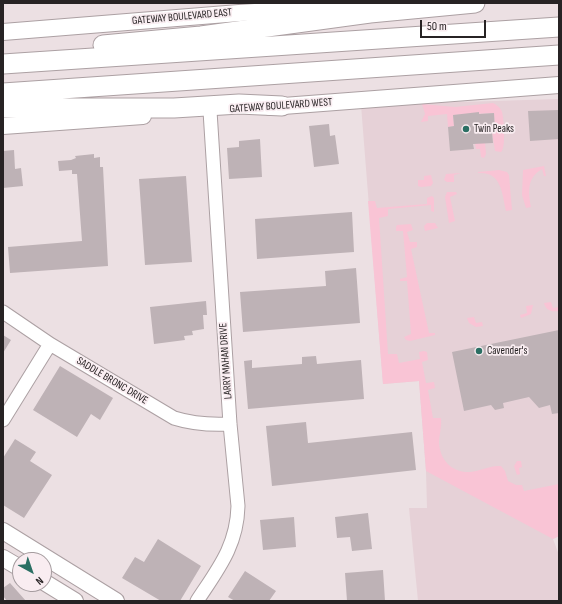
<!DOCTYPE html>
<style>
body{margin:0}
#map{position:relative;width:562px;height:604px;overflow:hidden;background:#ece0e3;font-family:"Sofia Sans Condensed",sans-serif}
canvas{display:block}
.frame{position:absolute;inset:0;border:4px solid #272324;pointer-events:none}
.north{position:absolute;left:12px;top:552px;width:40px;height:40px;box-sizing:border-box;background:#f9edf1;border:1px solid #a59c9f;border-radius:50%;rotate:140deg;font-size:11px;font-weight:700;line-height:16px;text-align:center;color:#272324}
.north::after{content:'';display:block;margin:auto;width:14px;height:18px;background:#2a6f63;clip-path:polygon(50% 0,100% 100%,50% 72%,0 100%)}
.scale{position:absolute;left:420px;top:20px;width:66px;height:18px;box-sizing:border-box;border:2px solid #272324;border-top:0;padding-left:5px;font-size:12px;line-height:14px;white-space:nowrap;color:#272324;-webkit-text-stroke:3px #f9edf1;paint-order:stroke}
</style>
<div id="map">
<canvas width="562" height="604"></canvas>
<div class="frame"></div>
<div class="north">N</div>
<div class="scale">50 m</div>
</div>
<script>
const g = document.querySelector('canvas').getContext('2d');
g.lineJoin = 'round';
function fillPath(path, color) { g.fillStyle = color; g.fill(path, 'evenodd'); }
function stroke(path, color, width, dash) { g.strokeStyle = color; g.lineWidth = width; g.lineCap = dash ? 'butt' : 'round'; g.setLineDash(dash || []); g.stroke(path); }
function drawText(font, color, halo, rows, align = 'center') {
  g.font = font + ' "Sofia Sans Condensed",sans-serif'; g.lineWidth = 3.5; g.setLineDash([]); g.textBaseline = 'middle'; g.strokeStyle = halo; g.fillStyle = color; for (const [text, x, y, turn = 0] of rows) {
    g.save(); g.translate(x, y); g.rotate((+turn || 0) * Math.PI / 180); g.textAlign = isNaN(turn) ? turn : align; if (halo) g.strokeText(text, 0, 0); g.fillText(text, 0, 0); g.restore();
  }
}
fillPath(new Path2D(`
 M559,99V536L553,539L559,555V601H418L409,508H427L426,471L419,381L383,384L361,105Z`), '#e6d1d7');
fillPath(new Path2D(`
 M493,103C497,105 501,108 502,112C504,119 506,149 501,152L495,151L492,132L495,131L494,113L453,115L454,126L448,127L447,114L428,116V121L421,122L425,114L422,104L455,107Z
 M475,143H485L486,154L484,158L481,157L480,149H476Z
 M544,166L546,176H544L542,169C527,178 528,191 531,207L526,208L522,195L523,170Z
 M499,170L507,172L509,175L512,210L506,211C502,194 502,171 478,173V172Z
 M461,173L454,175V182H447L444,180L446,174Z
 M431,175L433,183L431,186L421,187L418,186V180H424V176Z
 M447,192H456L457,194L450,197L455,221L449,223L445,197Z
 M432,196L434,198V212L431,211V205L388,209V216L379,218L388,354H397L399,363L420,359L419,352L424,351L427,352L428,360L422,362L426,383L434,382L435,388L428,390L433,418H441C442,427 439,435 439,443C440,460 452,473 470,472C480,471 491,465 501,466L505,471L508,481L516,485H522L524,491L559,484V536L553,539L426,471L419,381L383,384L368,201H375L377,208L427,204V198Z
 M427,223H435L438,228L425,231L424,226Z
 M411,224L413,230L407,232L410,242H417V247L411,249L429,333H435V335L410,341L406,340L404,337L411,334L407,281H400V279L407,277L403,231H396V227L397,225Z
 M551,302L553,308L559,307V311C552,312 546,311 544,303Z
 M533,305L531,314L521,318L520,315L527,313L526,306Z
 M474,317L476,323L482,322L483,326L476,327L469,323L467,318Z
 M517,461H521L522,467L519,468L520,474L517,475L514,466Z`), '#f9c4d5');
fillPath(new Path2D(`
 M559,110V139L530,141L528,111Z
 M479,112V114L494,113L495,131L492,132L493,143L473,144L474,149L450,151L448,127L454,126L453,115Z
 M329,124L330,136L335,135L339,164L314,167L309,126Z
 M260,139L262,177L229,179L227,148L239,147V141Z
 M14,150L15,169L21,168L23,186L3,188V151Z
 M94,154V158L100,157V167H103L108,266L10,273L8,247L82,241L77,174H72V170L59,171L58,161L71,160L76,158L75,156Z
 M186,176L192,262L145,265L139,179Z
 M352,212L354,252L257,259L255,219Z
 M356,268L360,323L243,332L240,292L326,286L325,271Z
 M206,301L207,315H203L204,329L192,331L193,335L184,336L185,340L154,344L150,307Z
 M559,330V413L552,414L550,405L539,408L529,397L503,403L504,408L495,410L491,405L464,411L452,352Z
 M3,335L11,340L3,353Z
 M316,356L317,364L361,360L364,399L248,409L244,361L252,360V368L302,364V357Z
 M60,366L113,398L100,420L91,414L77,437L33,410Z
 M306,422L308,443L412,432L416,470L272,486L266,426Z
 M15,439L36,452L30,461L52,475L24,518L3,505V458Z
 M368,513L372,549L352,551L350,537L337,538L335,517Z
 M294,517L296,547L263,550L260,520Z
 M158,539L201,566L180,601H161L122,578L135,557L144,562Z
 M383,570L385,601H347L345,573Z
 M245,571L276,591L269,601H235L228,597Z
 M10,583L26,601H7L3,596V588Z`), '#beb2b6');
const minor = new Path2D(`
 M3,312L50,344L174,418C193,424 211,425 230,424
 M3,420L50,344
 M197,601C218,569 237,546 238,506L230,424L210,111`);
const major = new Path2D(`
 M3,32L239,13L368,5
 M270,107L559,85
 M3,126L143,116
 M3,531L116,601
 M3,558L20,568
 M44,582L75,601`);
const highway = new Path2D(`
 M103,45L201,36L370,13L475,3
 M3,64L559,27
 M3,93L559,55
 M3,108H174L239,104L282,106`);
stroke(minor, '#aca0a3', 15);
stroke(major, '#aca0a3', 18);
stroke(highway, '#aca0a3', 21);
stroke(minor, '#fff', 13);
stroke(major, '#fff', 16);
stroke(highway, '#fff', 19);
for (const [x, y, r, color] of [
 [466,129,4,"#2a6f63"],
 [479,351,4,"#2a6f63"]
]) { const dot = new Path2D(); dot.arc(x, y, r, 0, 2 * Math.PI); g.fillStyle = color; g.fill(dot); stroke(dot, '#f9edf1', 1.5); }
drawText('11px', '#272324', '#f9edf1', [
 ["GATEWAY BOULEVARD EAST",182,17,-5],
 ["GATEWAY BOULEVARD WEST",281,106,-4],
 ["LARRY MAHAN DRIVE",226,361,-94],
 ["SADDLE BRONC DRIVE",112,381,31]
]);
drawText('11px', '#272324', '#f9edf1', [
 ["Twin Peaks",474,129],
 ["Cavender's",487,351]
], 'left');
</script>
